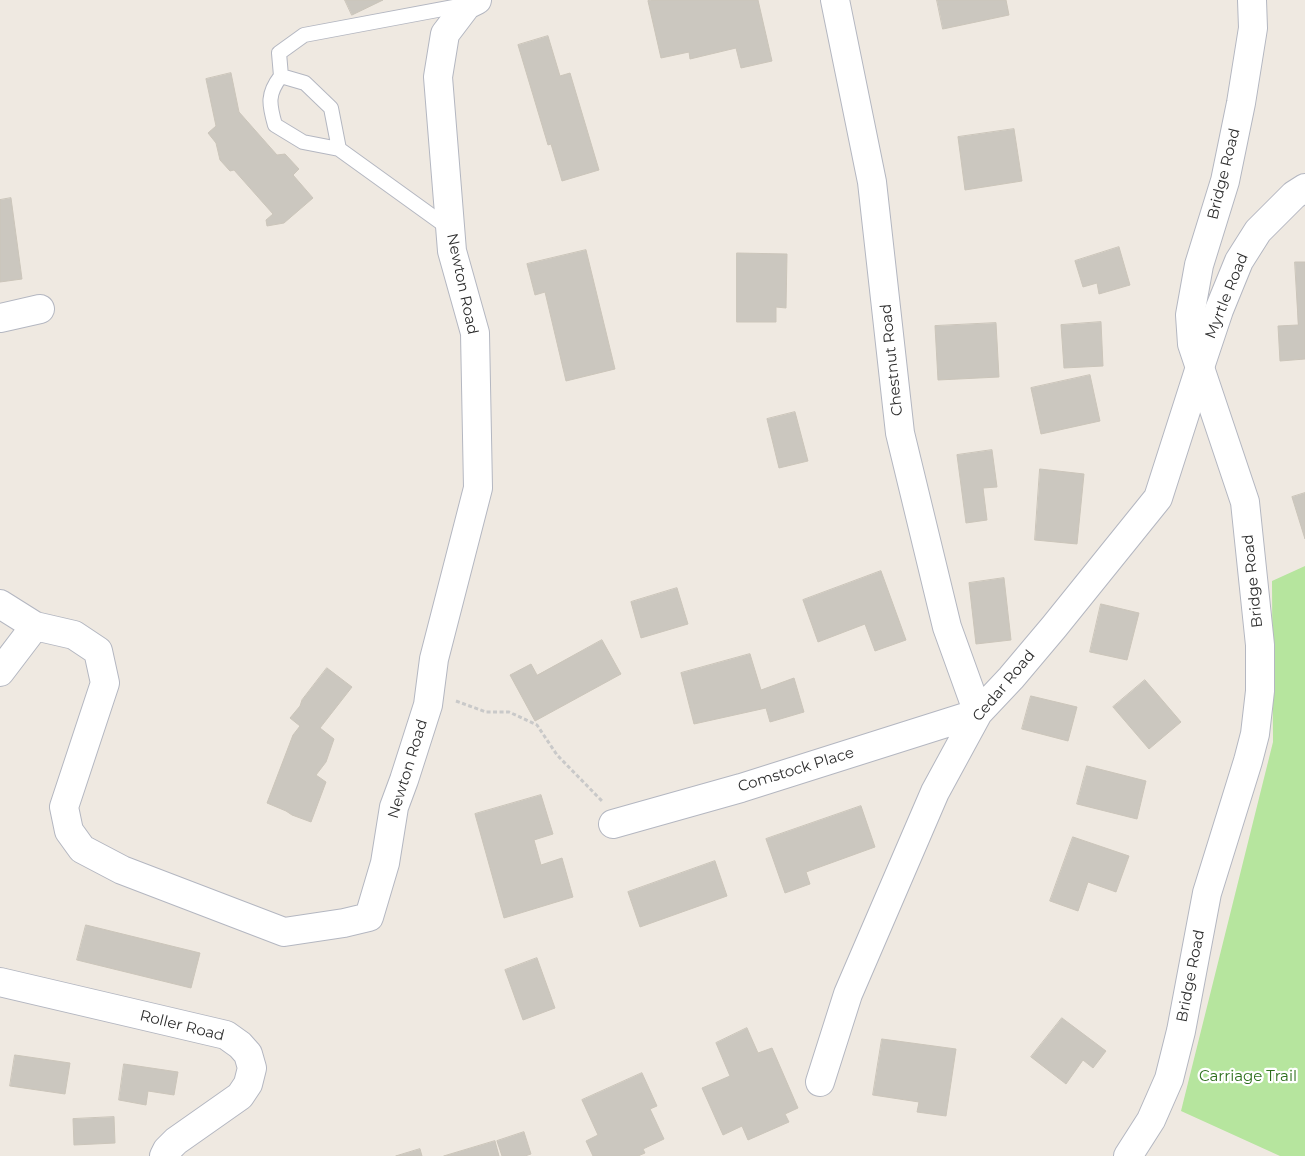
<!DOCTYPE html>
<style>
body{margin:0}
canvas{display:block;background:#efe9e1}
</style>
<canvas width="1305" height="1156"></canvas>
<script>
const g = document.querySelector('canvas').getContext('2d');
g.lineJoin = 'round';
function fillPath(path, color) { g.fillStyle = color; g.fill(path, 'evenodd'); }
function stroke(path, color, width, dash) { g.strokeStyle = color; g.lineWidth = width; g.lineCap = dash ? 'butt' : 'round'; g.setLineDash(dash || []); g.stroke(path); }
function drawText(font, color, halo, rows, align = 'center') {
  g.font = font + ' Montserrat,sans-serif'; g.lineWidth = 4.5; g.setLineDash([]); g.textBaseline = 'middle'; g.strokeStyle = halo; g.fillStyle = color; for (const [text, x, y, turn = 0] of rows) {
    g.save(); g.translate(x, y); g.rotate((+turn || 0) * Math.PI / 180); g.textAlign = isNaN(turn) ? turn : align; if (halo) g.strokeText(text, 0, 0); g.fillText(text, 0, 0); g.restore();
  }
}
fillPath(new Path2D(`
 M1305,566V1156H1280L1181,1111L1273,742L1272,581Z`), '#b6e59e');
const building = new Path2D(`
 M345,0H383L352,15Z
 M651,0H758L772,61L741,68L736,48L690,59L689,52L661,58L648,1Z
 M937,0H1006L1009,15L943,29Z
 M548,36L560,76L570,73L599,170L562,181L551,144L548,145L518,45Z
 M231,73L239,112L277,155L285,154L299,169L293,175L313,198L284,223L267,226L266,220L273,214L234,170L230,171L220,160L216,143L208,133L216,126L206,79Z
 M1014,129L1022,181L965,190L958,137Z
 M11,198L22,279L0,282V200Z
 M1119,247L1130,285L1099,294L1097,283L1083,287L1075,261Z
 M586,250L615,369L566,381L545,292L535,295L527,264Z
 M737,253L787,254L786,308L776,307V322H737Z
 M1295,262H1305V359L1280,361L1278,326L1298,325Z
 M1101,322L1103,366L1064,368L1061,325Z
 M996,323L999,377L938,380L935,326Z
 M1090,375L1100,421L1041,434L1031,388Z
 M795,412L808,461L779,468L767,419Z
 M992,450L997,487L983,488L987,520L966,523L957,455Z
 M1040,469L1084,474L1077,544L1035,540Z
 M1305,493V539L1292,497Z
 M881,571L906,640L875,651L865,624L818,642L803,600Z
 M1004,578L1011,640L976,644L969,583Z
 M677,588L688,624L641,638L631,602Z
 M1101,604L1139,613L1127,660L1090,652Z
 M602,640L621,674L535,721L510,675L531,664L537,675Z
 M750,654L761,690L794,678L804,712L770,722L766,708L694,724L681,673Z
 M327,668L352,687L320,728L334,739L326,762L316,775L326,782L311,822L292,815L286,811L267,803L293,735L300,726L290,718L300,706L302,700Z
 M1145,680L1181,722L1149,749L1113,707Z
 M1031,696L1077,707L1068,741L1022,729Z
 M1087,766L1146,781L1137,819L1077,804Z
 M541,795L553,834L534,840L541,865L562,858L573,897L504,918L475,814Z
 M861,806L875,847L806,872L810,884L785,893L766,839Z
 M1073,837L1129,856L1116,892L1088,882L1078,911L1050,901Z
 M715,861L727,896L640,927L628,892Z
 M86,925L200,953L191,988L77,960Z
 M537,958L555,1008L523,1020L505,970Z
 M1062,1018L1106,1051L1093,1068L1083,1060L1066,1084L1031,1057Z
 M747,1028L758,1053L772,1048L798,1108L785,1114L789,1122L748,1140L742,1126L723,1135L702,1088L730,1076L716,1043Z
 M882,1039L956,1049L946,1116L917,1112L919,1102L873,1095Z
 M15,1055L70,1063L65,1094L10,1086Z
 M124,1064L178,1072L174,1095L148,1091L146,1105L119,1100Z
 M642,1073L657,1106L650,1109L664,1139L643,1149L645,1153L638,1156H593L586,1141L598,1135L582,1100Z
 M114,1117L115,1143L74,1145L73,1119Z
 M524,1132L531,1154L525,1156H502L497,1141Z
 M495,1141L499,1156H444Z
 M420,1149L422,1156H396Z`);
fillPath(building, '#cbc7bf');
stroke(building, '#cbc5ba', 1);
const service = new Path2D(`
 M281,76L305,83L331,108L339,149L450,229
 M339,149L303,142L275,125C269,104 267,94 281,76L279,53L304,35L464,5`);
const minor = new Path2D(`
 M0,318L40,309
 M0,604L35,626L74,635L98,651L105,683L64,807L69,831L82,849L122,870L284,932L344,923L369,917L385,863L394,807L404,780L428,705L434,659L478,488L475,333L452,251L438,77L445,34L467,5L477,0
 M0,672L35,626
 M613,824L741,788L978,713L947,627L900,433L872,182L835,0
 M0,982L226,1035L240,1045L248,1054L252,1068L248,1084L240,1096L176,1141L167,1150L164,1156
 M820,1082L848,994L935,792L978,713L1011,678L1054,627L1158,498L1200,367L1219,310L1239,261L1258,231L1294,195L1305,188`);
const tertiary = new Path2D(`
 M1128,1156L1151,1120L1169,1079L1181,1031L1207,893L1248,761L1255,734L1260,691V645L1245,502L1192,344L1190,315L1199,265L1225,181L1241,103L1253,28L1252,0`);
stroke(service, '#b4b7c1', 16);
stroke(minor, '#b4b7c1', 30);
stroke(tertiary, '#b4b7c1', 30);
stroke(new Path2D(`
 M456,701L486,712H509L537,725L557,755L602,801`), '#c9c9c9', 3, [4, 2.5]);
stroke(service, '#fff', 14);
stroke(minor, '#fff', 28);
stroke(tertiary, '#fff', 28);
drawText('15px', '#2e2e2e', '#fff', [
 ["Bridge Road",1224,174,-76],
 ["Newton Road",462,284,78],
 ["Myrtle Road",1227,296,-68],
 ["Chestnut Road",892,360,-96],
 ["Bridge Road",1253,581,-96],
 ["Cedar Road",1004,686,-50],
 ["Newton Road",408,769,-73],
 ["Comstock Place",796,770,-17],
 ["Bridge Road",1191,976,-79],
 ["Roller Road",182,1026,14]
]);
drawText('15px', '#2c6e1b', '#fff', [
 ["Carriage Trail",1248,1077]
]);
</script>
